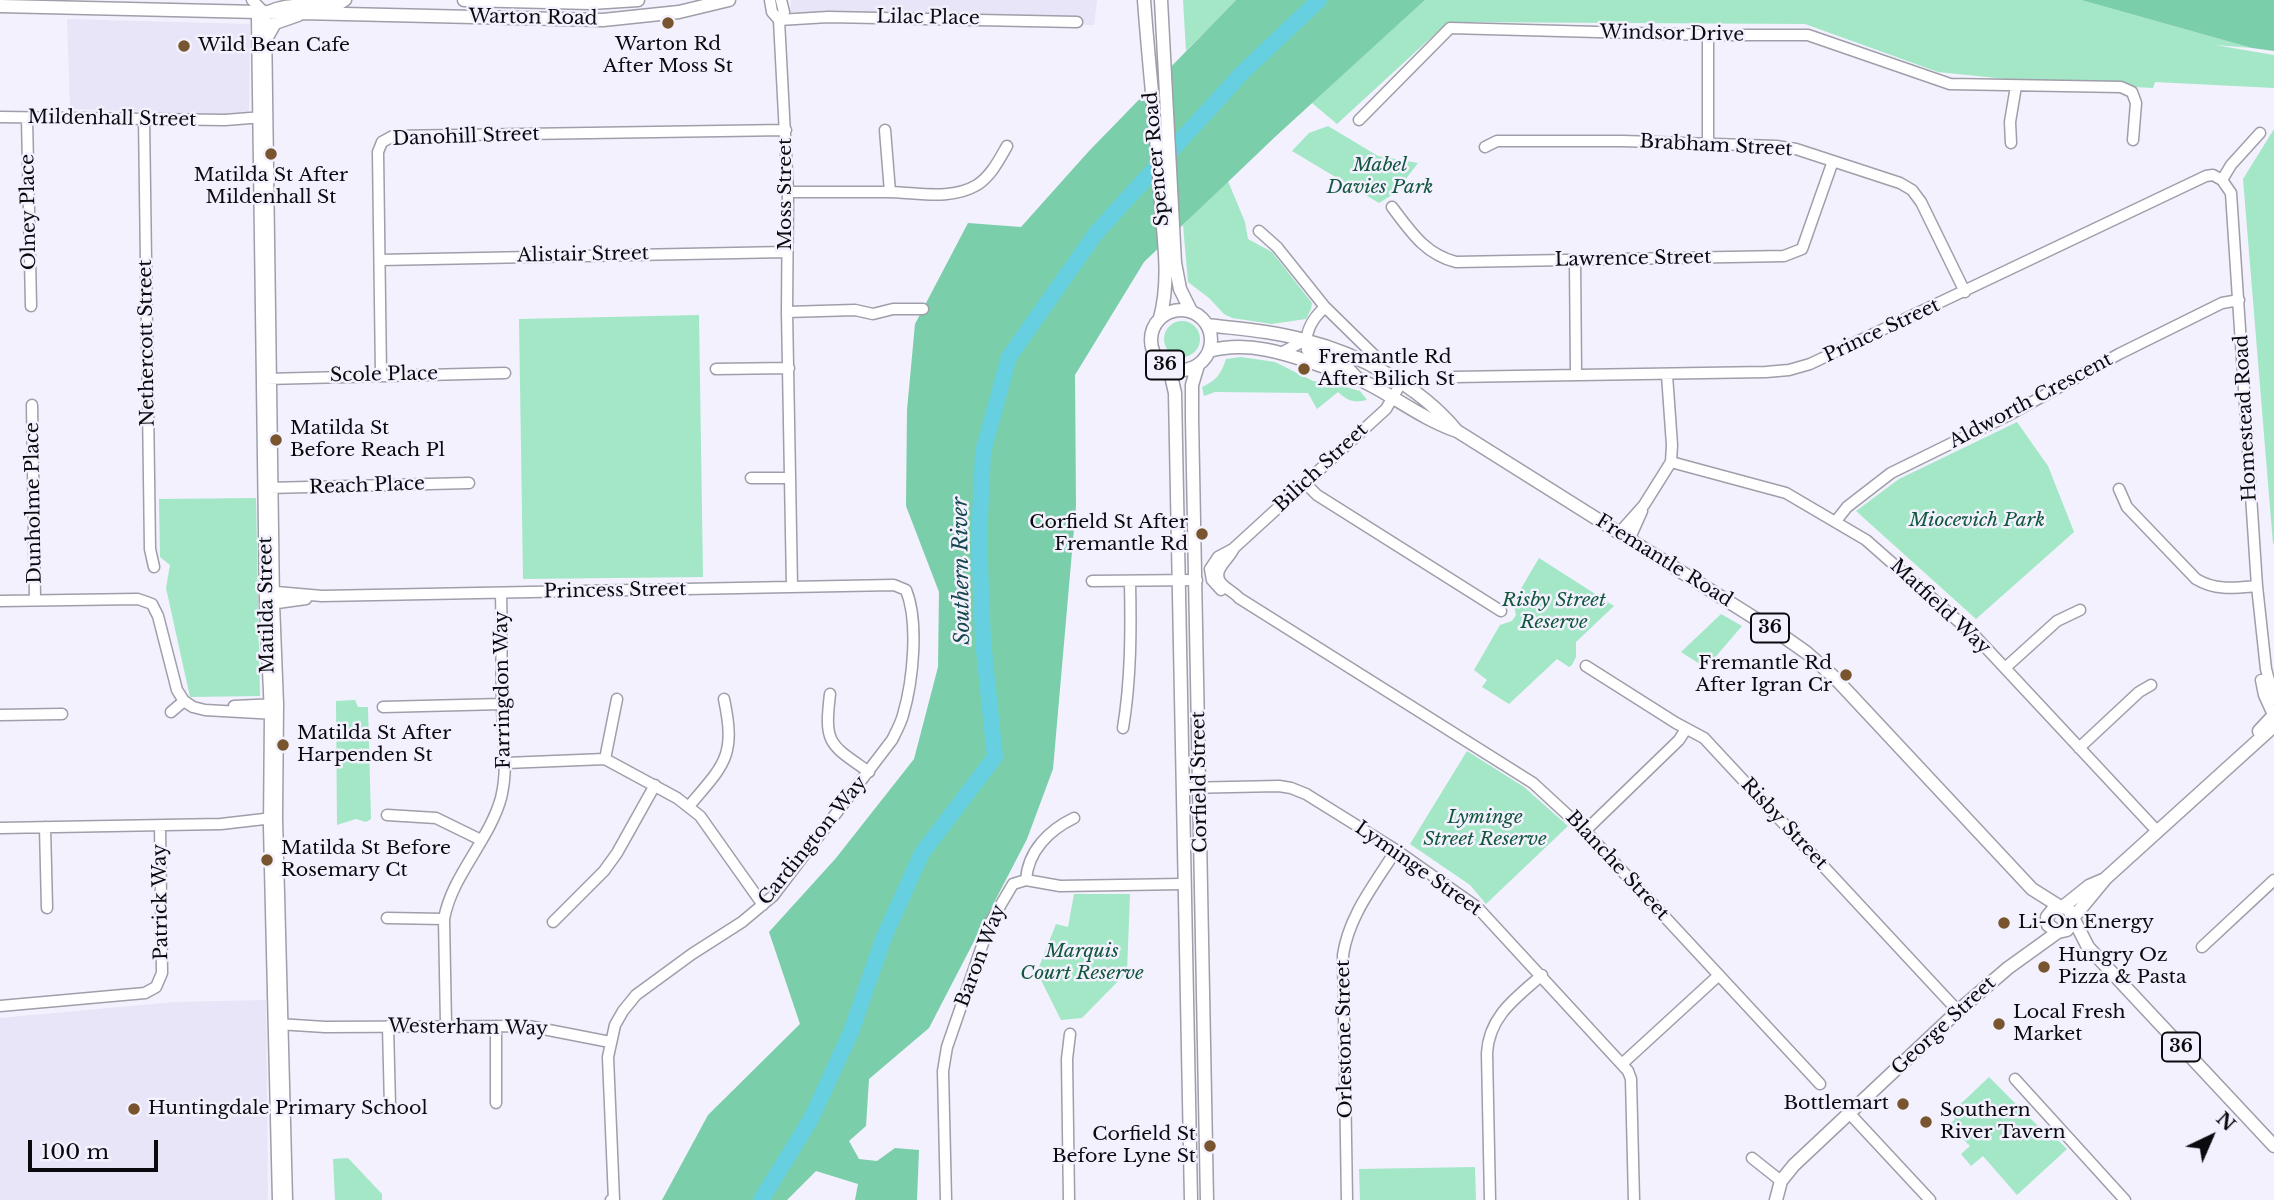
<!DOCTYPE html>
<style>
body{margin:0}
#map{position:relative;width:2274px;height:1200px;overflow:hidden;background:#f2f1fd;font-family:"Libre Baskerville",serif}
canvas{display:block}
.north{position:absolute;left:2176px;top:1102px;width:70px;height:70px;-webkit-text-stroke:5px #f2f1fd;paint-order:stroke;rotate:44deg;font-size:19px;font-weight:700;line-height:28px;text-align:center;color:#0b0b0f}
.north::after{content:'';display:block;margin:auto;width:24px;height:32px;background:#0b0b0f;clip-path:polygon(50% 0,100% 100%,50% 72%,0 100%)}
.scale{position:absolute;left:28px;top:1140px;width:130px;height:32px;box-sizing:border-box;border:4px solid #0b0b0f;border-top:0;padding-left:9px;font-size:21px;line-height:24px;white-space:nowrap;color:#0b0b0f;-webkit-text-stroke:5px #f2f1fd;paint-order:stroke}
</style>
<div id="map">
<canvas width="2274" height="1200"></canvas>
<div class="north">N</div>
<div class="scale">100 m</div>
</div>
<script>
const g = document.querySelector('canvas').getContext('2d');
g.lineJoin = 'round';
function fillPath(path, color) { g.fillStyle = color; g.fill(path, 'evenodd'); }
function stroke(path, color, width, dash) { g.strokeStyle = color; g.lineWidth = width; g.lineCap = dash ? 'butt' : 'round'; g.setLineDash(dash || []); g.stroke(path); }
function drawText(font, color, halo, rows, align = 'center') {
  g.font = font + ' "Libre Baskerville",serif'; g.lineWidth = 5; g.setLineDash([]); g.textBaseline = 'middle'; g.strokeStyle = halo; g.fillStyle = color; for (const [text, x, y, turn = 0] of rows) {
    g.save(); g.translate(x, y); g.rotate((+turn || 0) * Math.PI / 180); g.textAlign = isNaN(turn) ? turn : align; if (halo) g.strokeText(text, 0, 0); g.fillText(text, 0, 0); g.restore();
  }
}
fillPath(new Path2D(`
 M791,0H1097L1094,25L968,23L960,14L790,12Z
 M67,19L250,24L249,110L245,115L70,109Z
 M266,1000L268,1200H0V1018L175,1002Z`), '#e7e5f7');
fillPath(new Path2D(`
 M1183,0H1236L1186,51Z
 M1425,0H2081L2252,48L2215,45L2274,55V88L2155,82L2153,88L2134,87L2127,83L2006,79L1938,72L1805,24L1448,22L1337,124L1312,103Z
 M1328,126L1378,156L1418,163L1395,193L1379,203L1292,151L1309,133Z
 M2274,129V543L2273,544L2243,179Z
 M1228,181L1245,222L1248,239L1272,252L1312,303L1311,309L1306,319L1272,324L1232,318L1224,314L1209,298L1188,282L1183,225Z
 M699,315L703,577L523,579L519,319Z
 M1164 339a18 18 0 1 1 36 0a18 18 0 1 1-36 0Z
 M1241,357L1275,362L1313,381L1339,385L1360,391L1367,400C1353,403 1348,401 1338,392L1317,409L1308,393L1215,392L1204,396L1202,387C1217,380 1221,374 1226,359Z
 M2017,422L2048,466L2074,532L1976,619L1856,511L1899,479Z
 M256,498L260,696L190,697L166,588L170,565L160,557L159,499Z
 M1539,558L1614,606L1576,642V657L1572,665L1569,667L1557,659L1509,704L1482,687L1487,680L1474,670L1500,625L1512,621L1516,615L1513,602Z
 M1721,614L1742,626L1706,668L1681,652Z
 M355,700L358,707H368L371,819L366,822L356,819L337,825L336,701Z
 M1467,751L1524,787L1568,826L1486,904L1470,885L1410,844Z
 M1074,894H1130L1127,972L1082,1018L1061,1020L1037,972L1056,924L1068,927Z
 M1989,1077L2039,1127L2054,1136L2067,1149L2017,1195L1983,1156L1971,1166L1961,1154L1970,1146L1949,1125L1955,1119L1951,1113Z
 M348,1158L382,1194V1200H335L333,1159Z
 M1475,1167L1476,1200H1360L1359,1169Z`), '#a3e7c7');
fillPath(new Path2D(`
 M1236,0H1425L1276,136L1144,262L1075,375L1076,506L1053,769L1027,839L929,1028L869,1079L866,1126L849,1141L859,1159L877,1161L895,1148L919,1150L917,1200H855L858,1184L816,1171L787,1200H662L708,1115L800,1024L769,932L836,858L914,759L938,667L939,592L906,506L907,410L915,324L968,223L1021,227L1089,151Z
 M2081,0H2274V51L2252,48Z`), '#7acea9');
stroke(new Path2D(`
 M761,1200L811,1119L851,1032L884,937L922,853L995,757L983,641L979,539L983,452L1009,357L1096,233L1243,72L1319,0`), '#67d0e0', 16);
const minor = new Path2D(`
 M252,0L263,11L266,22L274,603L278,704L277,818L287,1200
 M770,0L772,12L779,20L788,192L787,312L792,587
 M779,20L828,17L1077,22
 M779,20L784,12L781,0
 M0,117L225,120L263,117
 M27,118L31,306
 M144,118L150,549L154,567
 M1359,120L1450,28L1708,35H1808L1950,84L2121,87L2132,92L2136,103L2133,140
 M885,130L890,192
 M1708,143V35
 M2011,143L2010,122L2016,86
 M1485,147L1497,141H1623L1776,146L1796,149L1900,183L1912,190L1921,202L1965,292
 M2222,180L2231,193L2257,586L2266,669L2274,699
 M788,192C820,192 853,192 886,192C916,192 950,201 977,185C991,176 999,160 1007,146
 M1392,207C1411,232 1425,254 1456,262L1784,256L1802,249L1833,161
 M1259,231L1277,247L1325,307L1375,356
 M380,260L786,252
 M1575,260L1576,375
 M1325,307C1312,319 1304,332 1307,350L1346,365L1357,377
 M787,312L855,310L873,314L893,309H923
 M1283,352L1305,340
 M716,369L789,368
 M381,375L378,152L382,142L393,136L786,130
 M1454,377L1766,372L1789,370L1810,364L2206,176L2213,175L2222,180L2231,165L2260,133
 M266,379L505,373
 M1401,383L1386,409L1234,548C1230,559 1211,570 1221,583C1226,589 1234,592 1239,598L1533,783L1585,831L1820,1084
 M32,405L35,600
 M1671,462L1786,493L1866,540L1975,636L2157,831
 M751,478H790
 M1305,483L1317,495L1501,611
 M268,488L469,483
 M2119,489L2127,507L2196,579C2216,591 2235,588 2257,586
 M1836,521L1847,507L1891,473L2007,416L2119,354L2222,303L2239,300
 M1619,533L1644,505L1671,462L1672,445L1667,375
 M1629,540L1642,511
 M1092,581L1197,580
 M1221,590L1212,580L1210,569L1218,557L1233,549
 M265,591L322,596L894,585L906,590C919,622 913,681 903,715C901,723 896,732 892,740L773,896L742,922L692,954L636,995L623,1011L615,1025L608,1057L614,1200H611
 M0,601L138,599L152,604L158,616L177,690L184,701L193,707L205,710L276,714
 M270,604L306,599
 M1586,666L1676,723L1704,738L1958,1011
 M2005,668L2057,621L2080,610
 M2261,680L2264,695L2274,717
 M830,694C824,744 829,744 869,772
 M234,706L277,704
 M383,707L502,704
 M171,712L184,701
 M0,715L62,714
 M1123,728C1131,680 1131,630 1130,581
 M2079,748L2139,692L2151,685
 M605,759L617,699
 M506,763L605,759L677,798L700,816L763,905
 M1183,788L1279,786L1291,788L1306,794L1396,850L1477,907L1628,1071L1631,1079L1634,1200
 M689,806C725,764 736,756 724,699
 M387,815L436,818L481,840
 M45,827L47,908
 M0,828L221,824L273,818
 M1585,831L1679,740L1686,729
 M1026,880C1028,851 1049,830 1074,818
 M387,918L444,919
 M553,922L604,871L617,853L655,785
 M2202,947L2274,880
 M0,1006L145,993L156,987L162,973L160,826
 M278,1024L325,1027L528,1026L610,1042
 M446,1025L444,919C452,875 489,841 501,798C509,766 502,734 502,702C501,666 502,630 501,594
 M388,1026L390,1106
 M1623,1063L1719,975
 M2015,1079L2125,1200
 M496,1103V1026
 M1850,1114L1930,1200
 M1752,1158L1781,1181
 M278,1200L269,827L270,714L265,604L257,19C276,0 312,5 340,4L346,0
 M946,1200L943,1071L947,1047L990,923L1013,884L1026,880L1060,886L1183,884
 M1069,1200L1067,1059L1070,1034
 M1347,1200L1343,955C1349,915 1375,884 1396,850
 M1490,1200L1487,1053C1489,1016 1516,998 1542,975`);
const major = new Path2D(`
 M464,0L591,3L638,0
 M1144,0C1149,68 1157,136 1161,205C1164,242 1170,281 1160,318
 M1161,0L1175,263L1180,289L1191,311
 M0,6L603,20L679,12L729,0
 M267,37L275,23L298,15
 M1151 340a30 30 0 1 1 60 0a30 30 0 1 1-60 0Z
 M1207,325C1240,329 1273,331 1304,340C1360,354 1419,386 1456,430
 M1209,351C1249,340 1287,354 1325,367C1337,371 1350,374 1361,380C1394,396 1422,419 1457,431L1780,634L1807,653L1835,678L2032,889L2059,906
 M1198,365L1192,385V418L1207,1200
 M1169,367L1175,393L1191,1200
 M2259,731L2274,715
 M2064,906L2089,886L2103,880
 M2073,918L2106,878L2274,726
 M2073,920L2067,930L2058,932L2048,925L2047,917L2055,907L2068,908L2088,947L2274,1146
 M1776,1200L1781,1181L1794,1165L1958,1011L2008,968L2058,932`);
stroke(minor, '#9f9ea9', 13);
stroke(major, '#9f9ea9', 15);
stroke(minor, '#fff', 10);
stroke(major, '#fff', 12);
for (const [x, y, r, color] of [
 [668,23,7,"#78552e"],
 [184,46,7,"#78552e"],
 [271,154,7,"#78552e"],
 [1304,369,7,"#78552e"],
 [276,440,7,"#78552e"],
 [1202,534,7,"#78552e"],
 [1846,675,7,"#78552e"],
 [283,745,7,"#78552e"],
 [267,860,7,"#78552e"],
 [2004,923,7,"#78552e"],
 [2044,967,7,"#78552e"],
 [1999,1024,7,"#78552e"],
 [1903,1104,7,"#78552e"],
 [134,1109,7,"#78552e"],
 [1926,1122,7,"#78552e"],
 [1210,1146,7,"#78552e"]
]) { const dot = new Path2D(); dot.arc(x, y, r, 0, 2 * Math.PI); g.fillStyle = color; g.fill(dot); stroke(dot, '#f2f1fd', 2.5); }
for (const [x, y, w] of [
 [1165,365,38],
 [1770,628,38],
 [2181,1047,38]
]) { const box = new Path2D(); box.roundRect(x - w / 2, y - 14.5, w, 29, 5); g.fillStyle = '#f2f1fd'; g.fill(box); stroke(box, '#0b0b0f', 2); }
drawText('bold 18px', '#0b0b0f', null, [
 ["36",1165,365],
 ["36",1770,628],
 ["36",2181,1047]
]);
drawText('19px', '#0b0b0f', '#f2f1fd', [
 ["Warton Road",533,18,1],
 ["Lilac Place",928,18,1],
 ["Windsor Drive",1672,34,1],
 ["Mildenhall Street",112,119,1],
 ["Danohill Street",466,137,-2],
 ["Brabham Street",1716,146,3],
 ["Spencer Road",1157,159,-95],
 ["Moss Street",786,194,-90],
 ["Olney Place",29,212,-91],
 ["Alistair Street",583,255,-1],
 ["Lawrence Street",1633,259,-1],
 ["Prince Street",1882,331,-25],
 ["Nethercott Street",147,343,-91],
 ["Scole Place",384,375,-1],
 ["Aldworth Crescent",2031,401,-28],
 ["Homestead Road",2246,418,-93],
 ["Bilich Street",1321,468,-43],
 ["Reach Place",367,486,-2],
 ["Dunholme Place",34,503,-91],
 ["Fremantle Road",1664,561,32],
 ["Princess Street",615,591,-1],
 ["Matilda Street",267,605,-91],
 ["Matfield Way",1940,607,43],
 ["Farringdon Way",503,690,-91],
 ["Corfield Street",1200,782,-91],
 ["Risby Street",1784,824,47],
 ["Cardington Way",813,841,-51],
 ["Blanche Street",1617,866,47],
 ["Lyminge Street",1418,869,35],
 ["Patrick Way",161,902,-91],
 ["Baron Way",981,956,-69],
 ["George Street",1944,1026,-43],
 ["Westerham Way",468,1028,1],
 ["Orlestone Street",1345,1039,-91]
]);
drawText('19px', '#0b0b0f', '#f2f1fd', [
 ["Warton Rd",668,45,"center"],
 ["After Moss St",668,67,"center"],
 ["Wild Bean Cafe",198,46],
 ["Matilda St After",271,176,"center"],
 ["Mildenhall St",271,198,"center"],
 ["Fremantle Rd",1318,358],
 ["After Bilich St",1318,380],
 ["Matilda St",290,429],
 ["Before Reach Pl",290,451],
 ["Corfield St After",1188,523,"right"],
 ["Fremantle Rd",1188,545,"right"],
 ["Fremantle Rd",1832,664,"right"],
 ["After Igran Cr",1832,686,"right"],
 ["Matilda St After",297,734],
 ["Harpenden St",297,756],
 ["Matilda St Before",281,849],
 ["Rosemary Ct",281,871],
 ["Li-On Energy",2018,923],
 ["Hungry Oz",2058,956],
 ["Pizza & Pasta",2058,978],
 ["Local Fresh",2013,1013],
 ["Market",2013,1035],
 ["Bottlemart",1889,1104,"right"],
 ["Huntingdale Primary School",148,1109],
 ["Southern",1940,1111],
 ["River Tavern",1940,1133],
 ["Corfield St",1196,1135,"right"],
 ["Before Lyne St",1196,1157,"right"]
], 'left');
drawText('italic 19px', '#13563e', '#f2f1fd', [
 ["Mabel",1380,166],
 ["Davies Park",1380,188],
 ["Miocevich Park",1977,521],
 ["Risby Street",1554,601],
 ["Reserve",1554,623],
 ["Lyminge",1485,818],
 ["Street Reserve",1485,840],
 ["Marquis",1082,952],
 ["Court Reserve",1082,974]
]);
drawText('italic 21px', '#17474e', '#f2f1fd', [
 ["Southern River",962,571,-91]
]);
</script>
